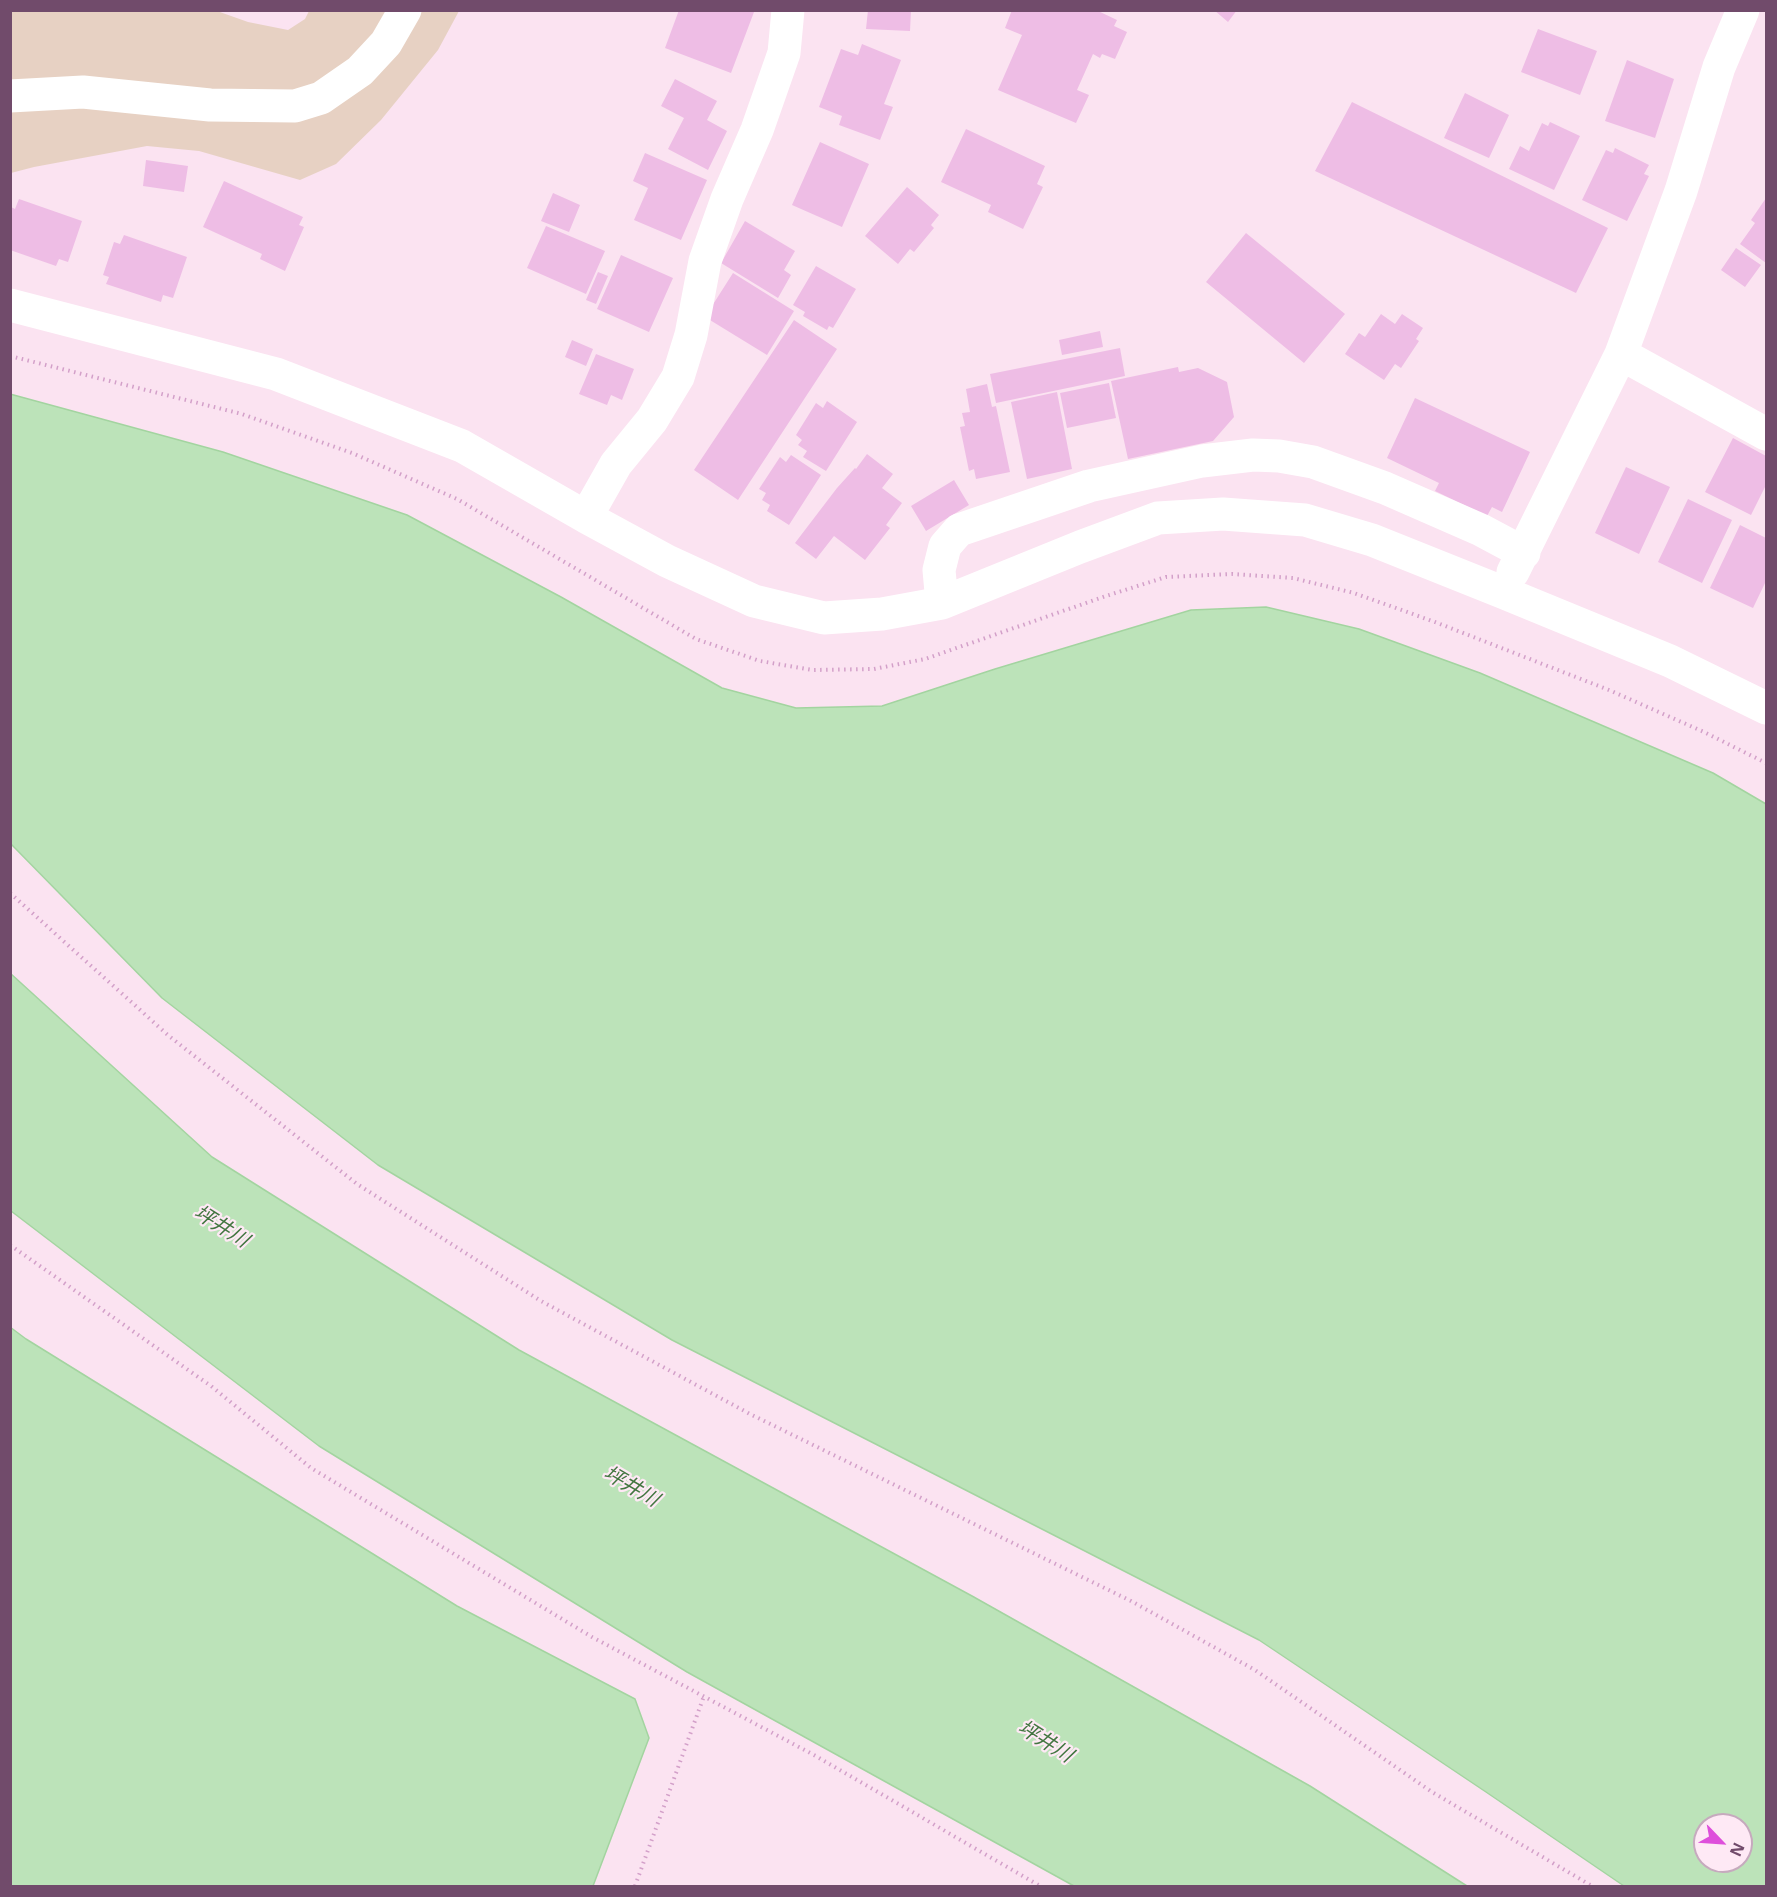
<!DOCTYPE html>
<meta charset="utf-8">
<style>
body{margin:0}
#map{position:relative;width:1777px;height:1897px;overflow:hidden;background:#fbe3f1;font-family:"Noto Sans",sans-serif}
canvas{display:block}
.frame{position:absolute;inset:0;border:12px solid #714b6b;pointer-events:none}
.north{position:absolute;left:1693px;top:1813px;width:60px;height:60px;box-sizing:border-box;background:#fee9f5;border:2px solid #c6aabe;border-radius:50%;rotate:115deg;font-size:16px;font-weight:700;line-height:24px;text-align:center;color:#714b6b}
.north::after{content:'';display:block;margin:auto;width:21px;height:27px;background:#de4fdb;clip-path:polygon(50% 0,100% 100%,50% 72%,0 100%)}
</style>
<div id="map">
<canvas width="1777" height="1897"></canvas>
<div class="frame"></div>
<div class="north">N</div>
</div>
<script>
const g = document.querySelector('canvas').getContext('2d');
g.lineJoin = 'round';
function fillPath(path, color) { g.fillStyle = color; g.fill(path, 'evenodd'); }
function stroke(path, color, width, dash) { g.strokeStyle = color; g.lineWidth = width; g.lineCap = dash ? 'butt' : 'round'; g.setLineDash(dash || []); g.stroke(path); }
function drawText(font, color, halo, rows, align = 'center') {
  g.font = font + ' "Noto Sans","Noto Sans JP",sans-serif'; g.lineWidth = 4.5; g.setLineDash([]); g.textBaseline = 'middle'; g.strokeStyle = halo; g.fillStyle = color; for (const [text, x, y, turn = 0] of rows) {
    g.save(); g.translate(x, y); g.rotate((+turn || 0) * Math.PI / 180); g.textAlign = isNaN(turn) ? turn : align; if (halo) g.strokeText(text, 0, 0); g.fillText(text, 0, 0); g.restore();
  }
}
fillPath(new Path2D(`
 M11,11H217L248,22L288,30L305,19L309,11H459L438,50L381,120L336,164L300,180L199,151L147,146L34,167L11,173Z`), '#e7d1c3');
const water = new Path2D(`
 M10,394L223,452L407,515L561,597L722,688L796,708L882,706L995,669L1191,610L1266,607L1359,629L1480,673L1713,773L1766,804V1886H1624L1486,1792L1259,1640L672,1340L378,1165L162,998L11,844ZM1705,1825H1741V1861H1705Z
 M10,973L212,1157L519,1350L972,1596L1310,1786L1467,1886H1074L687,1672L319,1446L11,1211Z
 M10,1327L26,1339L457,1606L635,1699L649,1738L593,1886H11Z`);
fillPath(water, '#bce3b9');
stroke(water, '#a3d4a0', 1.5);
fillPath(new Path2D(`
 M679,10L754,12L731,73L665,48Z
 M868,10H911L910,31L866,29Z
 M1012,10H1096L1117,20L1114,26L1127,32L1115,59L1102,54L1100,58L1093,54L1077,90L1089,95L1076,123L998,90L1022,35L1005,28Z
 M1214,10H1237L1228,22Z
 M1538,29L1597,51L1580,95L1521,72Z
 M862,44L901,60L884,104L893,107L880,140L839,125L842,116L819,107L841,49L858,55Z
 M1627,60L1674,79L1655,138L1605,121Z
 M675,79L717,101L707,120L727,131L708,170L668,149L684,118L661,106Z
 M1465,93L1509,115L1489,158L1444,138Z
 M1352,102L1608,228L1576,293L1315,171Z
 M1550,122L1580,136L1554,190L1509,169L1520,146L1529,151L1542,123L1548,126Z
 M966,129L1045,166L1037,184L1043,187L1023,229L988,212L991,205L941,182Z
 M820,142L869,164L842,227L792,205Z
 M1615,148L1649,165L1644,174L1649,176L1627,221L1582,200L1606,150L1613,153Z
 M645,153L707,180L681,240L634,220L648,188L633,181Z
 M146,160L188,166L184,192L143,186Z
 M224,181L303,217L299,225L304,227L285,271L260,259L262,254L203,227Z
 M907,187L939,215L931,225L934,228L914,252L910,249L898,264L865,236Z
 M553,193L580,205L569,232L541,221Z
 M1766,198V263L1740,244L1755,223L1751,220Z
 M19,199L82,221L68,262L59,259L56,266L10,250V210L11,207L15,209Z
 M745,221L795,251L784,270L791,275L778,298L721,263Z
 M546,226L605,251L586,294L527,268Z
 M1246,233L1345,314L1304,363L1206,282Z
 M124,235L187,257L173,298L163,295L161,302L106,284L109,277L103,275L114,242L120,244Z
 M1736,248L1761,265L1745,287L1721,270Z
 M621,255L673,278L649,332L597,309Z
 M816,266L856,289L833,328L829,326L827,330L803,316L805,312L793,305Z
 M598,272L608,276L596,304L586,300Z
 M733,273L794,311L767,355L705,317Z
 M1381,314L1395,324L1402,314L1423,328L1416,339L1419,341L1401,368L1395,364L1384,380L1345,354L1359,333L1365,337Z
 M794,320L837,349L738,500L694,470Z
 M1100,331L1103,347L1062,355L1059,340Z
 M572,340L593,349L586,366L565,357Z
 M1120,348L1125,376L996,403L990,374Z
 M596,354L634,369L622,400L611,395L607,405L579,394Z
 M1178,367L1179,372L1198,368L1227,382L1234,417L1213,441L1128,459L1111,381Z
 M1109,383L1116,418L1067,428L1060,393Z
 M987,384L992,407L996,406L1010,472L976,479L974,469L969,471L960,427L965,426L962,413L970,412L966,389Z
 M1057,392L1072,469L1027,479L1011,402Z
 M1415,398L1530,452L1502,512L1492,507L1487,516L1435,491L1439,483L1387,458Z
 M827,401L857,422L826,471L803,457L807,451L798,445L802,440L796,435L816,403L823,408Z
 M1733,438L1766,456V485L1751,515L1705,492Z
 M867,454L893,474L882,488L902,503L886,525L890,528L865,560L834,536L816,559L795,543L837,488L855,468L856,469Z
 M791,455L821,475L789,525L767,511L770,505L762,500L766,493L759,489L780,457L786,462Z
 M1626,467L1670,487L1639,554L1595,533Z
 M954,480L969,505L926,531L911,506Z
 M1688,499L1732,520L1702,583L1658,562Z
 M1740,525L1766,538V581L1753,608L1710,588Z`), '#eebde5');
stroke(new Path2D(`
 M10,356L242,414L352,453L457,499L696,639L760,661L813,670L874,669L925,659L1106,596L1166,577L1232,574L1293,578L1354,593L1435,622L1609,690L1704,732L1766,763
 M10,893L169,1036L357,1184L541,1301L750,1414L1131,1601L1255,1670L1432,1792L1592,1886
 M10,1245L211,1386L311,1468L592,1637L814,1755L1040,1886
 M635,1886L704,1696`), '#d3a0c9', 4, [1.5, 4.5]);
stroke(new Path2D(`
 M10,96L83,92L210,105L295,106L321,98L360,71L386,43L405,10
 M10,305L276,374L462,446L586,517L667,561L754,601L824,618L882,614L942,603L1080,547L1158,518L1223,514L1305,520L1372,540L1502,592L1670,661L1766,708
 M1621,354L1766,434
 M586,517L616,464L652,420L678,377L691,335L705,261L727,199L757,130L784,53L788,10
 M1513,572L1621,354L1681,191L1719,67L1743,10
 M942,603L939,570L945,546L959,530L1089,486L1202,461L1253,455L1279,456L1313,462L1385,488L1481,530L1524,553`), '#fff', 33);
drawText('italic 20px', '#427640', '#fee9f5', [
 ["坪井川",221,1227,32],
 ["坪井川",631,1487,30],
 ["坪井川",1045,1742,32]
]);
</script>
